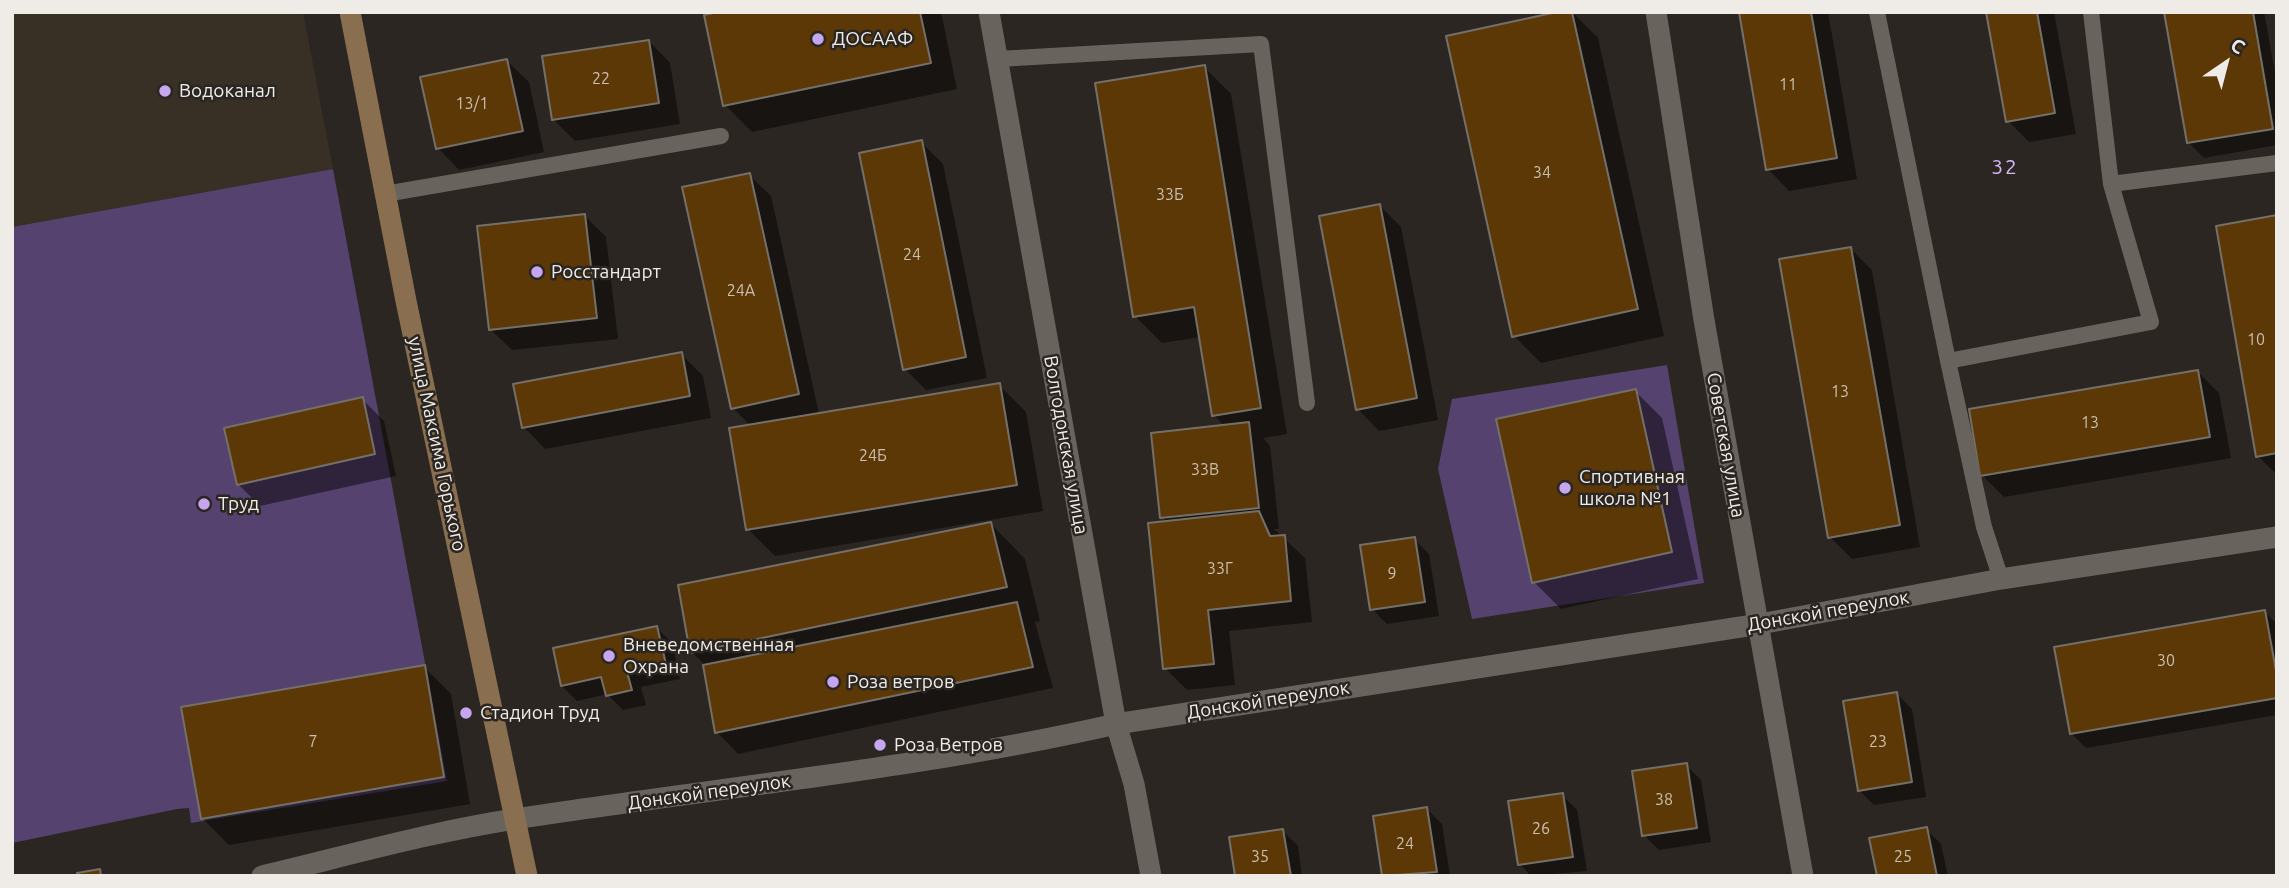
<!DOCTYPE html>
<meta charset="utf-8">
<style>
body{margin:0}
#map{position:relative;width:2289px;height:888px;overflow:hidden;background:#2b2621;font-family:Ubuntu,sans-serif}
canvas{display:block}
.frame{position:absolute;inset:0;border:14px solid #efece8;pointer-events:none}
.north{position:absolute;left:2191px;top:28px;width:70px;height:70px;-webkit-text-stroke:5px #2b2621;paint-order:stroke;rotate:35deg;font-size:19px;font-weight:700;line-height:28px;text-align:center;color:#efece8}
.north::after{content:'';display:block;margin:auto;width:24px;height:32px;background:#efece8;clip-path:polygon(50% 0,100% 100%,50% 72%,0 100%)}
</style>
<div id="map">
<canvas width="2289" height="888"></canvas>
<div class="frame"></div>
<div class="north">С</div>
</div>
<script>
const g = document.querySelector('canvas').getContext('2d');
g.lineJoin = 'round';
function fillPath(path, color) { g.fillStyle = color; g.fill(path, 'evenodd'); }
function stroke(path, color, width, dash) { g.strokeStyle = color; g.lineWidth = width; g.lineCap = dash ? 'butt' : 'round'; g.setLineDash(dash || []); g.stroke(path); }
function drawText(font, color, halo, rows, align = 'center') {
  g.font = font + ' Ubuntu,sans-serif'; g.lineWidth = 5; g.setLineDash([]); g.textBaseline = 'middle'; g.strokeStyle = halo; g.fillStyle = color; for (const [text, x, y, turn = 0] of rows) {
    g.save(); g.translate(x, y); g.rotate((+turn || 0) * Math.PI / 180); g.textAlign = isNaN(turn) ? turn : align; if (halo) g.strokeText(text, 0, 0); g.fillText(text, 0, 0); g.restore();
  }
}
fillPath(new Path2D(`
 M12,12H303L333,169L12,227Z`), '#382f25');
fillPath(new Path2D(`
 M333,169L447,781L191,823L189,808L177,809L12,843V227Z
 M1667,365L1704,583L1472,619L1438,469L1452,399Z`), '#56426e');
fillPath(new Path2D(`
 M727,12H941L957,89L752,132L725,105Z
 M1565,12H1572L1598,38L1664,336L1541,363L1514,336Z
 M1740,12H1828L1857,179L1789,191L1768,169Z
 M1988,12H2054L2076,134L2029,142L2008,121Z
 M2166,12H2264L2277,84V145L2204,158L2189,143Z
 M649,41L670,63L680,124L575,141L553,119Z
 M507,61L529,82L544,152L459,170L438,148Z
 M1204,67L1231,94L1287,434L1263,438L1270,446L1279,529H1274L1305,558L1312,622L1229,631L1235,685L1187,690L1165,668L1167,522L1162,517L1225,427L1214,415L1201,337L1162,343L1135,316Z
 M921,142L943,164L987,378L926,390L905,369Z
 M749,175L771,196L819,414L999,385L1026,412L1043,511L775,556L748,529L751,426L733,408Z
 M1380,206L1401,227L1438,420L1379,431L1358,409Z
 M584,215L606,237L618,339L512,350L490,329Z
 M2277,217V475L2258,456Z
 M1850,248L1872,270L1920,547L1852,559L1830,537Z
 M681,354L703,376L711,418L545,449L524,427Z
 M2198,372L2219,393L2231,458L2004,497L1982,475Z
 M1635,391L1662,418L1698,579L1561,609L1534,582Z
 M362,399L384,421L396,476L260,506L238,484Z
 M991,524L1025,559L1040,621L1035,622L1053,688L738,754L717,732L705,665L692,652Z
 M1414,539L1429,554L1439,616L1387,624L1372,609Z
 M2265,612L2277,624V715L2086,748L2071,733Z
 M657,628L672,643L680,679L641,687L646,705L623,710L607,694L577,701L562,686Z
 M424,667L451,694L470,804L229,845L202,818Z
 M1897,694L1912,709L1926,797L1874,805L1859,790Z
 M1686,765L1701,780L1711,842L1659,850L1644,835Z
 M1562,795L1577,810L1587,871L1531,876L1520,864Z
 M1427,809L1442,824L1450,876H1384Z
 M1926,829L1941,844L1948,876H1879Z
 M1283,831L1298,846L1302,876H1236Z`), '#0007');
const building = new Path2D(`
 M718,12H920L931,63L723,106L704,15Z
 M1557,12H1572L1638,309L1512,337L1446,36Z
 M1739,12H1811L1837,158L1766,170Z
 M1986,12H2037L2055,113L2006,122Z
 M2164,12H2253L2273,129L2187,143Z
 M649,40L659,103L552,120L542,56Z
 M507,59L523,131L436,149L420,77Z
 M1205,65L1261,408L1212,416L1194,307L1133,317L1095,83Z
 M922,140L966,357L903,370L859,153Z
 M750,173L799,394L731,409L682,187Z
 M1380,204L1417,398L1356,410L1319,216Z
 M585,214L597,318L489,330L477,226Z
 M2277,215V453L2256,457L2216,226Z
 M1851,247L1900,525L1828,538L1779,259Z
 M682,352L690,396L522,428L513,384Z
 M2198,370L2210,437L1980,476L1969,409Z
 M1000,383L1017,485L746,530L729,428Z
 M1636,389L1672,552L1532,583L1496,419Z
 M363,397L375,454L237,485L224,428Z
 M1249,422L1259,508L1160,518L1151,433Z
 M1259,511L1270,536L1285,535L1291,601L1208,610L1214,664L1163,669L1148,523Z
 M991,522L1007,587L690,653L678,585Z
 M1415,537L1425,602L1370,610L1360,545Z
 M1017,602L1033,667L715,733L703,665Z
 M2265,610L2277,676V698L2070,734L2054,647Z
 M657,626L666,664L627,672L632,690L606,696L601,677L561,686L553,648Z
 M425,665L444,777L201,819L181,707Z
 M1897,692L1912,782L1858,791L1843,701Z
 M1687,763L1697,828L1642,836L1632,771Z
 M1563,793L1573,857L1518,865L1508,801Z
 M1427,807L1437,872L1382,876L1373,816Z
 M1927,827L1937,876H1877L1869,838Z
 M1283,829L1291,876H1235L1229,837Z
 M100,869L101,876H78L77,873Z`);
fillPath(building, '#5c3806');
stroke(building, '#756f69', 2);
stroke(new Path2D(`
 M1877,12L1948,361L1984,527L2001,579
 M2091,12L2111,184L2277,163
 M998,59L1261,44L1307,403
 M385,194L721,136
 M1948,361L2151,322L2111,184`), '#69635d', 16);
stroke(new Path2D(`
 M989,12L1116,724L1134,784L1151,876
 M1656,12L1704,320L1803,876
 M262,876C346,856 430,832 515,819C715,788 919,769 1116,724L1760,624L2001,579L2277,537`), '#69635d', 21);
stroke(new Path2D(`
 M350,12L406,301L527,876`), '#896f50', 21);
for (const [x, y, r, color] of [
 [818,39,7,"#c7a6f0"],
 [165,91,7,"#c7a6f0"],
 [537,272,7,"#c7a6f0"],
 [1565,488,7,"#c7a6f0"],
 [204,504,7,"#c7a6f0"],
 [609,656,7,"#c7a6f0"],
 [833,682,7,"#c7a6f0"],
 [466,713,7,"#c7a6f0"],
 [880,745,7,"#c7a6f0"]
]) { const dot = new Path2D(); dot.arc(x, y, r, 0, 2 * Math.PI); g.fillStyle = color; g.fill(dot); stroke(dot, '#2b2621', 2.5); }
drawText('16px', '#cabfb0', null, [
 ["22",601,79],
 ["11",1788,85],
 ["13/1",472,104],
 ["34",1542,173],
 ["33Б",1170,195],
 ["24",912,255],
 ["24А",741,291],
 ["10",2256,340],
 ["13",1840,392],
 ["13",2090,423],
 ["24Б",873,456],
 ["33В",1205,470],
 ["33Г",1220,569],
 ["9",1392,574],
 ["30",2166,661],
 ["7",313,742],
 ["23",1878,742],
 ["38",1664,800],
 ["26",1541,829],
 ["24",1405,844],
 ["35",1260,857],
 ["25",1903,857]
]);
drawText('19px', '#efece8', '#2b2621', [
 ["ДОСААФ",832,39],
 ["Водоканал",179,91],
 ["Росстандарт",551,272],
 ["Спортивная",1579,477],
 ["школа №1",1579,499],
 ["Труд",218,504],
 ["Вневедомственная",623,645],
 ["Охрана",623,667],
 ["Роза ветров",847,682],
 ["Стадион Труд",480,713],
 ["Роза Ветров",894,745]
], 'left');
drawText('19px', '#efece8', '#2b2621', [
 ["улица Максима Горького",437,444,78],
 ["Волгодонская улица",1066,445,80],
 ["Советская улица",1726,445,80],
 ["Донской переулок",1828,611,-10],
 ["Донской переулок",1268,700,-9],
 ["Донской переулок",709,792,-8]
]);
g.letterSpacing = '2px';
drawText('21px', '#d4b6fb', '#2b2621', [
 ["32",2005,167]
]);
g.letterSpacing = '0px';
</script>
